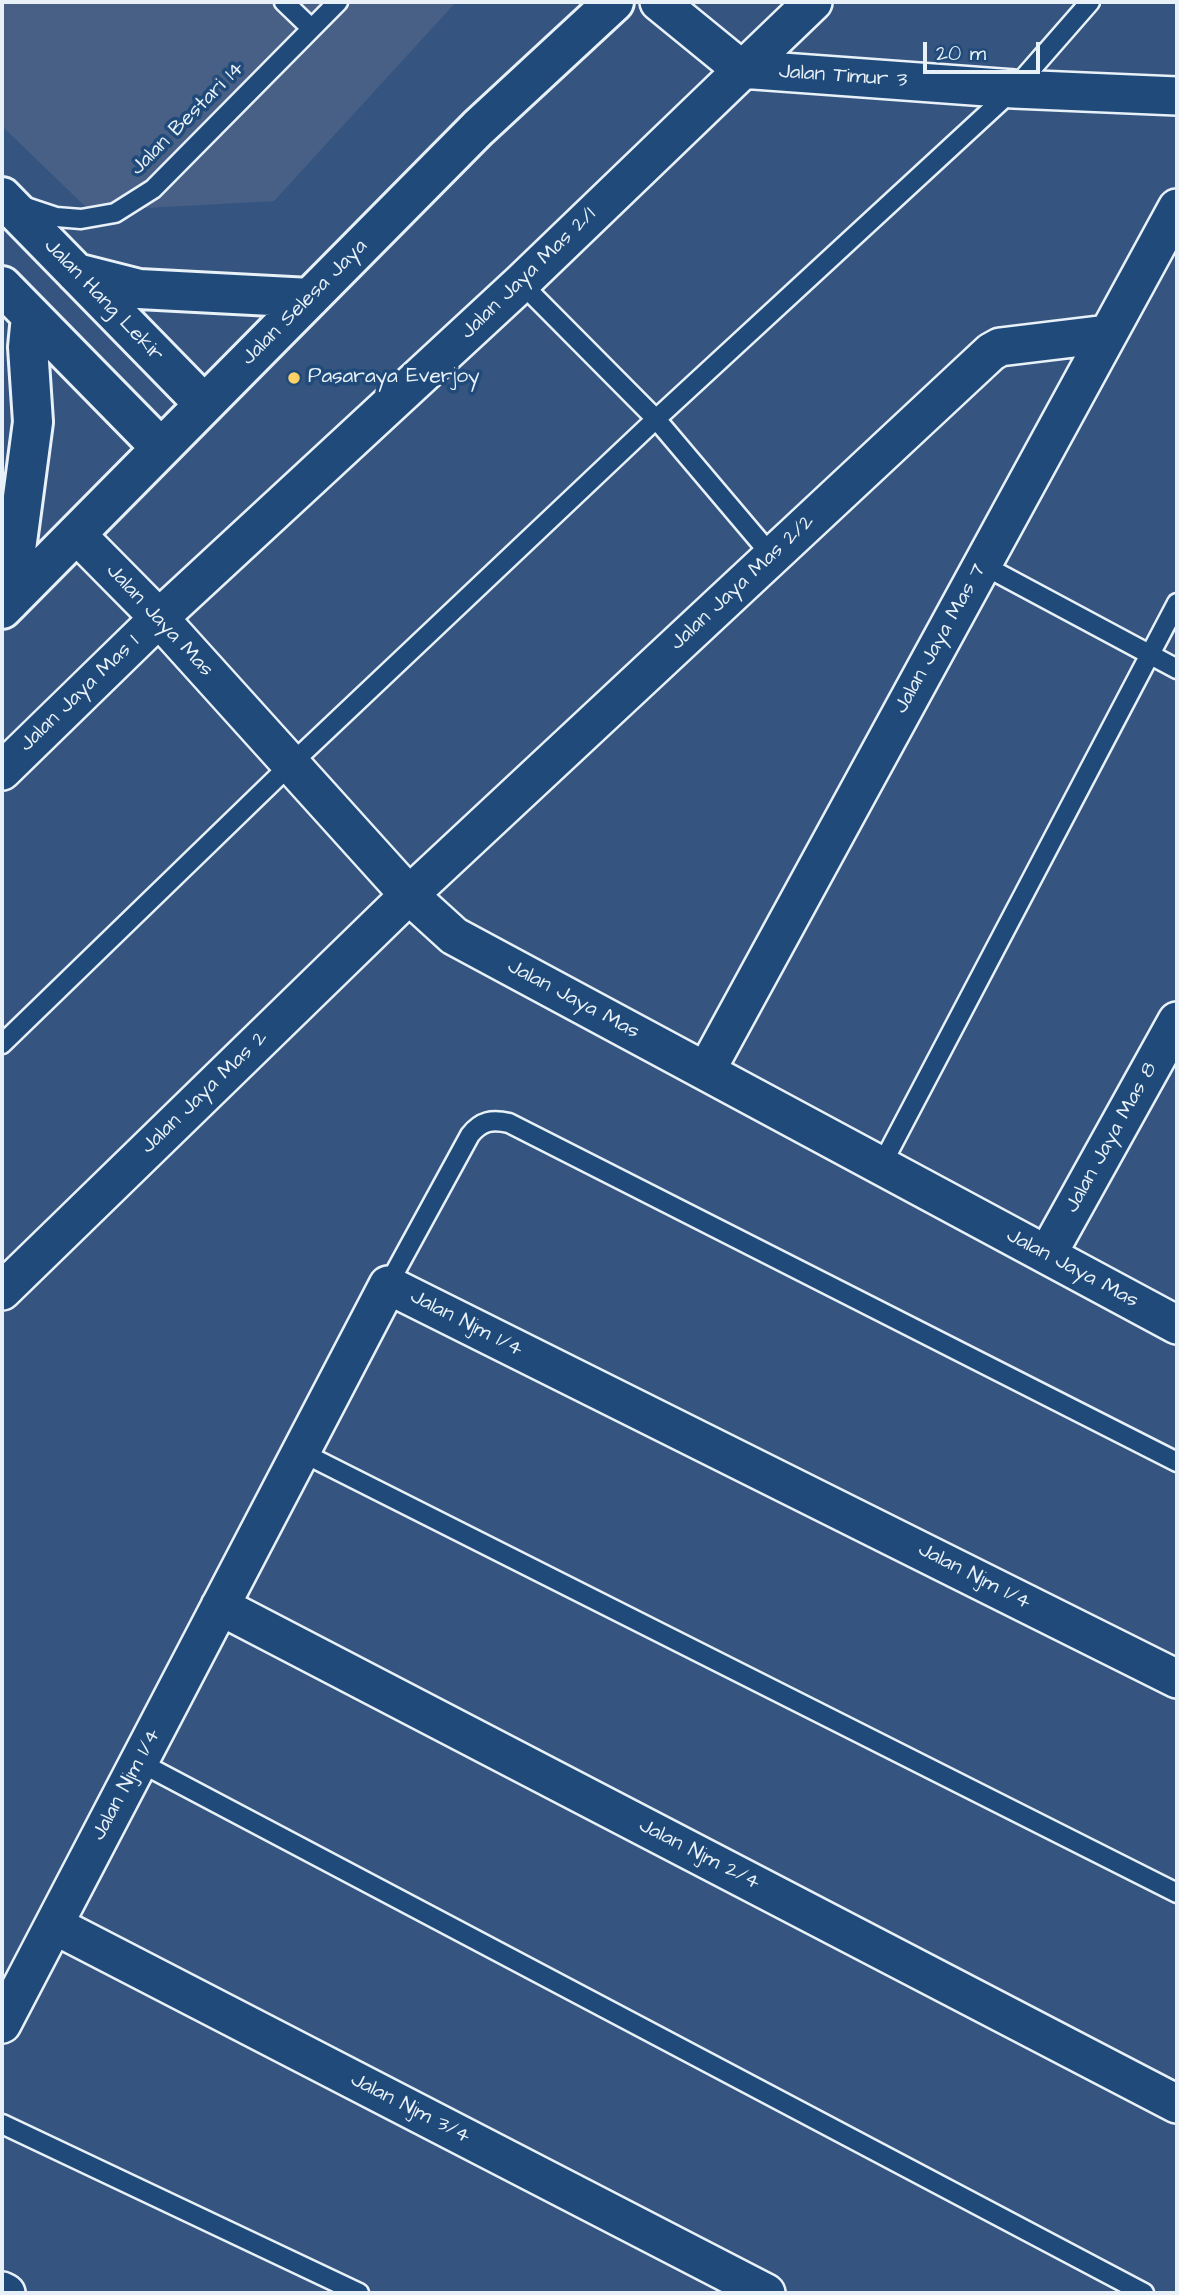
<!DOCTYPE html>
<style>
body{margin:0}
#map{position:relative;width:1179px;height:2295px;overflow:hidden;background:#355580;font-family:"Architects Daughter",sans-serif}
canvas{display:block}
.frame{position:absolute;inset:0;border:4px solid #e8f1f8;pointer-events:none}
.scale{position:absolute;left:923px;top:42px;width:117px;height:32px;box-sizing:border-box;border:4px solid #e8f1f8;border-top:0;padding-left:9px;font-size:21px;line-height:24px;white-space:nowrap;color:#e8f1f8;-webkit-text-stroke:5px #1f4a7a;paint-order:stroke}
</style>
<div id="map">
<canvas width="1179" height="2295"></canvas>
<div class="frame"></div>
<div class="scale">20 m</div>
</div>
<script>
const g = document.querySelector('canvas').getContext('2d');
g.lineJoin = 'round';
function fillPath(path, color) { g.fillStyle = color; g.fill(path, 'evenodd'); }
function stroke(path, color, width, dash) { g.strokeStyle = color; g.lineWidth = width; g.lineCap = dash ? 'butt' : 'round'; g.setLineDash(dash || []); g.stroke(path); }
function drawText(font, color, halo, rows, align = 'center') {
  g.font = font + ' "Architects Daughter",sans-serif'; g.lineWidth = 7; g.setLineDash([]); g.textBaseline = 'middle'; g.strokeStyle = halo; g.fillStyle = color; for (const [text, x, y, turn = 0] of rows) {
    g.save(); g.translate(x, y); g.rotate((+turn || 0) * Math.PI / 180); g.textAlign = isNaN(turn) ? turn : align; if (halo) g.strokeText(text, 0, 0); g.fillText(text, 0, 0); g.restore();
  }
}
fillPath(new Path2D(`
 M2,2H456L274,201L90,211L2,126Z`), '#486086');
const service = new Path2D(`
 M284,2L311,28
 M23,206L56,217L81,219L115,213L153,189L338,2
 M521,283L656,419L772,556
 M981,564L1177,669
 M2,1044L291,764L656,419L1014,89L1090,2
 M881,1166L1177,603
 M388,1285L470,1135C481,1121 492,1119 509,1123L1177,1462
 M301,1452L1177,1893
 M139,1762L1144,2293
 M2,2124L359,2293`);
const minor = new Path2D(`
 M659,2L741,69L1014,89L1177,96
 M76,534L159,618L409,895L454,936L1177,1325
 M2,771L159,618L521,283L813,2
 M706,1071L1177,208
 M1047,1255L1177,1021
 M2,1291L409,895L991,352L1000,347L1107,334
 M220,1606L1177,2104
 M54,1925L766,2293
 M2,2024L388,1285L1177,1679
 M2,2291L6,2293`);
const tertiary = new Path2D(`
 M2,197L204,404
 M76,273L139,289L310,298
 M2,286L161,448
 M9,602L33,422L28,347L31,316
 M2,609L478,128L614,2`);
stroke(service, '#e8f1f8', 23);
stroke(minor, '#e8f1f8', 42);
stroke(tertiary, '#e8f1f8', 44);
stroke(service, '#1f4a7a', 18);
stroke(minor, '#1f4a7a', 37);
stroke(tertiary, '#1f4a7a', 38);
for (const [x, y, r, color] of [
 [294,378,7,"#ffd166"]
]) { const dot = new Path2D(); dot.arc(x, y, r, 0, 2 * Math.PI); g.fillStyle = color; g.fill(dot); stroke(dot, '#1f4a7a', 2.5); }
drawText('21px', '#e8f1f8', '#1f4a7a', [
 ["Jalan Timur 3",843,77,4],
 ["Jalan Bestari 14",188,119,-45],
 ["Jalan Jaya Mas 2/1",529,274,-44],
 ["Jalan Hang Lekir",103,301,46],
 ["Jalan Selesa Jaya",305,303,-45],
 ["Jalan Jaya Mas 2/2",743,583,-43],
 ["Jalan Jaya Mas",159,621,47],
 ["Jalan Jaya Mas 7",941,639,-61],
 ["Jalan Jaya Mas 1",80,694,-44],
 ["Jalan Jaya Mas",573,1000,28],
 ["Jalan Jaya Mas 2",205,1093,-44],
 ["Jalan Jaya Mas 8",1112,1138,-61],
 ["Jalan Jaya Mas",1072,1269,28],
 ["Jalan Njm 1/4",466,1324,27],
 ["Jalan Njm 1/4",974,1577,27],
 ["Jalan Njm 1/4",127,1785,-62],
 ["Jalan Njm 2/4",699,1855,27],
 ["Jalan Njm 3/4",410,2109,27]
]);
drawText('21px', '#e8f1f8', '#1f4a7a', [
 ["Pasaraya Everjoy",308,378]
], 'left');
</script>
